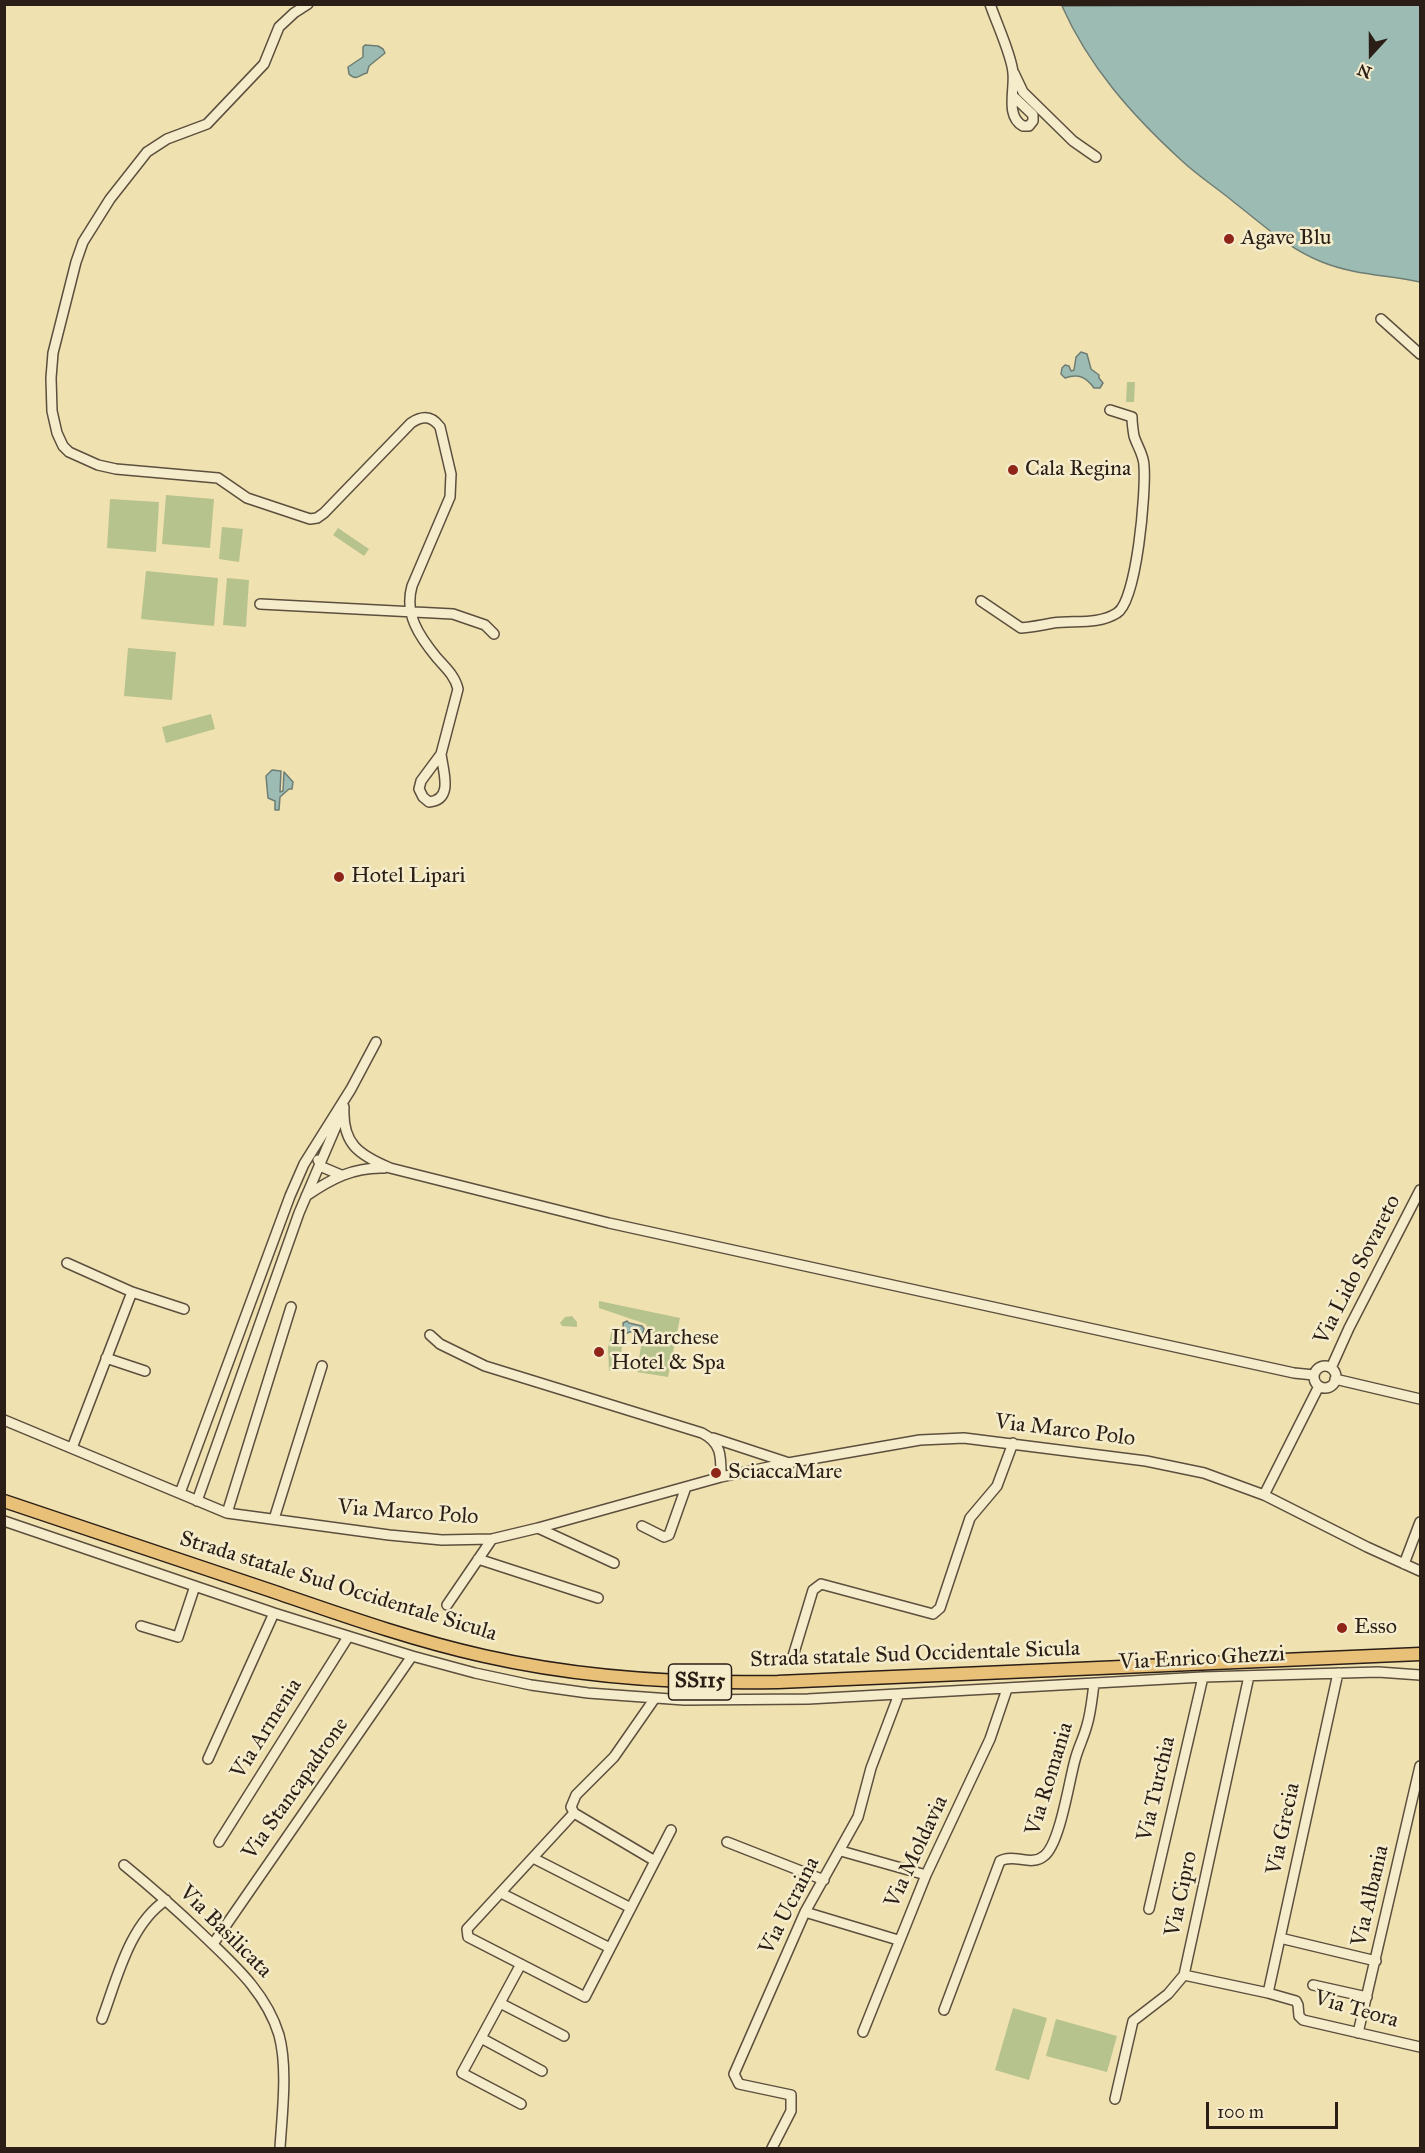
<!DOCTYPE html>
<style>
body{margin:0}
#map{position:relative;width:1425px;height:2153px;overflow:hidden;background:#f0e1b1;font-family:"IM FELL Great Primer",serif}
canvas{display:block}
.frame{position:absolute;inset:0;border:6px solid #2a1e16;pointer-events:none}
.north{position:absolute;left:1341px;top:24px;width:60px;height:60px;-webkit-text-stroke:4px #f5eccc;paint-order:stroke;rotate:201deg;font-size:16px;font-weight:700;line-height:24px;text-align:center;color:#2a1e16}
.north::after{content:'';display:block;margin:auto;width:21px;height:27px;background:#2a1e16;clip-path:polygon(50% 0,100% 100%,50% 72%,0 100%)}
.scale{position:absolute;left:1206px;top:2102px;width:132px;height:27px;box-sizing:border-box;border:3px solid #2a1e16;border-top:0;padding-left:8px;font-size:18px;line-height:21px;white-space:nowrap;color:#2a1e16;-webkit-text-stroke:4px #f5eccc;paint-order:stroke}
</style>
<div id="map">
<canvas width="1425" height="2153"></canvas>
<div class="frame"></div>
<div class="north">N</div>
<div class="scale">100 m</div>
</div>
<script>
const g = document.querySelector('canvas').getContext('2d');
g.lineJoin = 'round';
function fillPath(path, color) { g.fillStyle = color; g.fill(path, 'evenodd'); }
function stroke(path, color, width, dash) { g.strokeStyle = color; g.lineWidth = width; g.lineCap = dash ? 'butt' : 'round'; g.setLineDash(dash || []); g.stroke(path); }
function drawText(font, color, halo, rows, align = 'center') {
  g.font = font + ' "IM FELL Great Primer",serif'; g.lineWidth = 5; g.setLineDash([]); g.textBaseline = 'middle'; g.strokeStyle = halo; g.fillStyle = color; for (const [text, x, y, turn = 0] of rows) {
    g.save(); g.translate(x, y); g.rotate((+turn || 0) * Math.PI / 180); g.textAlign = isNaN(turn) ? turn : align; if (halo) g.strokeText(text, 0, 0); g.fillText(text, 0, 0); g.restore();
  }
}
fillPath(new Path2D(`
 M1127,382H1135L1134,402H1126Z
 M166,495L214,499L210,548L162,544Z
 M110,499L159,502L156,552L107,548Z
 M222,527L243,529L239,562L219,559Z
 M338,528L369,549L364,556L333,535Z
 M146,571L218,578L214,626L141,619Z
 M227,578L249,580L246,627L223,625Z
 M128,648L176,652L172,700L124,696Z
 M211,714L215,729L166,743L162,727Z
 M599,1301L680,1318L668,1377L637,1372L641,1346L635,1343V1338L642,1339L646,1337L648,1330L646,1324L599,1308Z
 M572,1316L577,1322V1327L562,1326L560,1323L565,1317Z
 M612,1329L618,1331V1339L623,1340L621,1354H619L620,1370L609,1371L608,1348Z
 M1013,2008L1047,2018L1029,2080L995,2070Z
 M1056,2019L1117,2036L1107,2072L1046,2056Z`), '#b7c38d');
const water = new Path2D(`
 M1062,6L1420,5V282C1388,275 1354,275 1322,262C1290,250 1262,224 1235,203C1217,188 1198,176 1181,160C1132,115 1089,67 1062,6Z
 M365,45L378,46L383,49L385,53L369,66L367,73C360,74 357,82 349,74L348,67L363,57V47Z
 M1081,352L1087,354L1091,369L1099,375V378L1103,383L1100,388H1094C1086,377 1078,373 1065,378L1061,374L1062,368L1065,365L1069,366L1071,371L1074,370L1076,357Z
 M272,770L281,771L280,792L283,791L284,772L293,782L292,789H289L280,797L279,810H275V801L268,798L266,776Z
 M627,1321L629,1323L642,1326L644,1329L643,1333L637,1335L633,1331L624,1334L623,1323Z`);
fillPath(water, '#9cbcb3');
stroke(water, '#6e7d74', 1.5);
const minor = new Path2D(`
 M308,4L294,13L279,27L264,64L207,124L167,139L147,152L110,199L83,242L76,262L53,353L51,378L52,411L57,433L63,446L69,452L98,465L116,469L218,478L247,498L310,519L317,518L324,513L411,423C423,415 432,416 440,427L451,474L450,497L412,586C404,614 419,636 437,658C446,668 455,676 458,689L441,754L421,781L419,789L423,797L429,802C454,800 443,771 441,754
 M990,4C996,22 1012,56 1013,73C1015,90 1005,116 1023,126H1029L1033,121V115L1013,96
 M1014,73L1023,92L1073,141L1096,157
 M1381,319L1420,354
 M981,601L1021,628C1032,627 1043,625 1053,623C1074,620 1098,625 1117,613C1137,601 1146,491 1144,466C1144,455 1137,446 1134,436C1133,430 1132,423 1132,417L1110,410
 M260,604L453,614L485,625L494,634
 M344,1107C342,1144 359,1155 390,1168L609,1223L1294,1373L1314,1375
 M318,1160L322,1167L341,1175
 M306,1196C331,1179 353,1167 384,1168
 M67,1263L132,1292L72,1448
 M132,1292L184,1309
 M430,1335L440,1344L485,1366L702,1433C722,1443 721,1457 721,1477
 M106,1358L145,1371
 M1314 1377a11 11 0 1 1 22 0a11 11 0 1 1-22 0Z
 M1331,1368L1349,1328L1420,1190
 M1335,1379L1420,1399
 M4,1420L227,1513L389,1535L442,1540L492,1539L538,1528L721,1477L788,1463L920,1440L964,1438L1146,1461L1204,1473L1264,1495L1367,1547L1420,1571
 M713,1438L786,1462
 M180,1493L290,1196L304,1164L351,1089L376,1042
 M1264,1495L1319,1386
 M197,1501L299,1213L343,1110
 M227,1513L291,1307
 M274,1519L322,1366
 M4,1521L274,1613L412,1656L475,1673L531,1685L588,1693L684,1700L808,1699L1203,1677L1378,1672L1420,1675
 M642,1526L664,1537L669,1535L686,1487
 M538,1528L614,1563
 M478,1559L598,1598
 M1404,1564L1420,1522
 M447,1605L492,1539
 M141,1626L178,1637L195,1586
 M793,1656L813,1590L821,1584L933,1614L940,1608L970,1518L997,1486L1013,1443
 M208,1759L274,1613
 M574,1813L467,1929L468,1937L585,1997L671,1830
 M219,1842L348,1637
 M727,1842L824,1880
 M841,1851L926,1875
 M533,1858L631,1908
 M655,1861L574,1813L571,1807L576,1795L614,1757L655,1698
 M124,1865C151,1887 177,1910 202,1934C233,1964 266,1992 279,2035C288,2068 282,2114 280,2148
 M501,1893L610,1948
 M1149,1909L1203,1677
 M805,1912L898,1940
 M1280,1938L1376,1961
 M213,1944L412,1656
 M521,1964L462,2073L521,2104
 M1184,1975L1268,1993L1296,2001L1298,2005L1299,2016L1303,2020L1420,2047
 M1313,1985L1367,1997
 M1268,1993L1338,1673
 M500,2003L564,2036
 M944,2010L1000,1861C1014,1853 1031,1867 1044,1856C1060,1844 1069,1781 1075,1760C1078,1748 1084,1737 1087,1725C1091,1712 1092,1698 1094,1684
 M102,2019C117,1979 129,1925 166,1900
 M863,2032L926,1875L990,1739L1007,1689
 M1358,2033L1420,1766
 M481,2038L542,2071
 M1115,2099L1133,2021L1168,1994L1184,1975L1249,1676
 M772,2148L791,2111V2095L739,2084L734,2074L805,1912L858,1817L871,1768L899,1694`);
const major = new Path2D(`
 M4,1501C94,1531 183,1561 272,1591C342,1615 412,1640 484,1656C581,1678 679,1684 778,1682L1420,1654`);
stroke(minor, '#5c4f3d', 12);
stroke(major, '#2a1e16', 15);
stroke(minor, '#f5eccc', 9);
stroke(major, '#e8c078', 12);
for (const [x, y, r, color] of [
 [1229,239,6,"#8f2418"],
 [1013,470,6,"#8f2418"],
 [339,877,6,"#8f2418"],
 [599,1352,6,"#8f2418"],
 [716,1473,6,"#8f2418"],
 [1342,1628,6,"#8f2418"]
]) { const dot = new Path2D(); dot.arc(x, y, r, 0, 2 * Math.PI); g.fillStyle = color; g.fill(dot); stroke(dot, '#f5eccc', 2); }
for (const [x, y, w] of [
 [700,1682,63]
]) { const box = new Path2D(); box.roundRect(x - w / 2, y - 18, w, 36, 4.5); g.fillStyle = '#f5eccc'; g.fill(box); stroke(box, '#2a1e16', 1.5); }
drawText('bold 21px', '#2a1e16', null, [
 ["SS115",700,1682]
]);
drawText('22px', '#2a1e16', '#f5eccc', [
 ["Agave Blu",1241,239],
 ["Cala Regina",1025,470],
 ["Hotel Lipari",351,877],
 ["Il Marchese",611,1339],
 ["Hotel & Spa",611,1364],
 ["SciaccaMare",728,1473],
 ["Esso",1354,1628]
], 'left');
drawText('22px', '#2a1e16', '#f5eccc', [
 ["Via Lido Sovareto",1358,1270,-63],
 ["Via Marco Polo",1065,1431,7],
 ["Via Marco Polo",408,1513,4],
 ["Strada statale Sud Occidentale Sicula",338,1587,17],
 ["Strada statale Sud Occidentale Sicula",915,1655,-2],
 ["Via Enrico Ghezzi",1202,1659,-3],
 ["Via Armenia",267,1729,-58],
 ["Via Romania",1050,1779,-73],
 ["Via Stancapadrone",296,1789,-55],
 ["Via Turchia",1157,1789,-77],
 ["Via Grecia",1284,1829,-78],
 ["Via Moldavia",917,1852,-65],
 ["Via Cipro",1182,1894,-78],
 ["Via Albania",1371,1896,-77],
 ["Via Ucraina",790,1906,-63],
 ["Via Basilicata",225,1932,45],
 ["Via Teora",1356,2010,16]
]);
</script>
